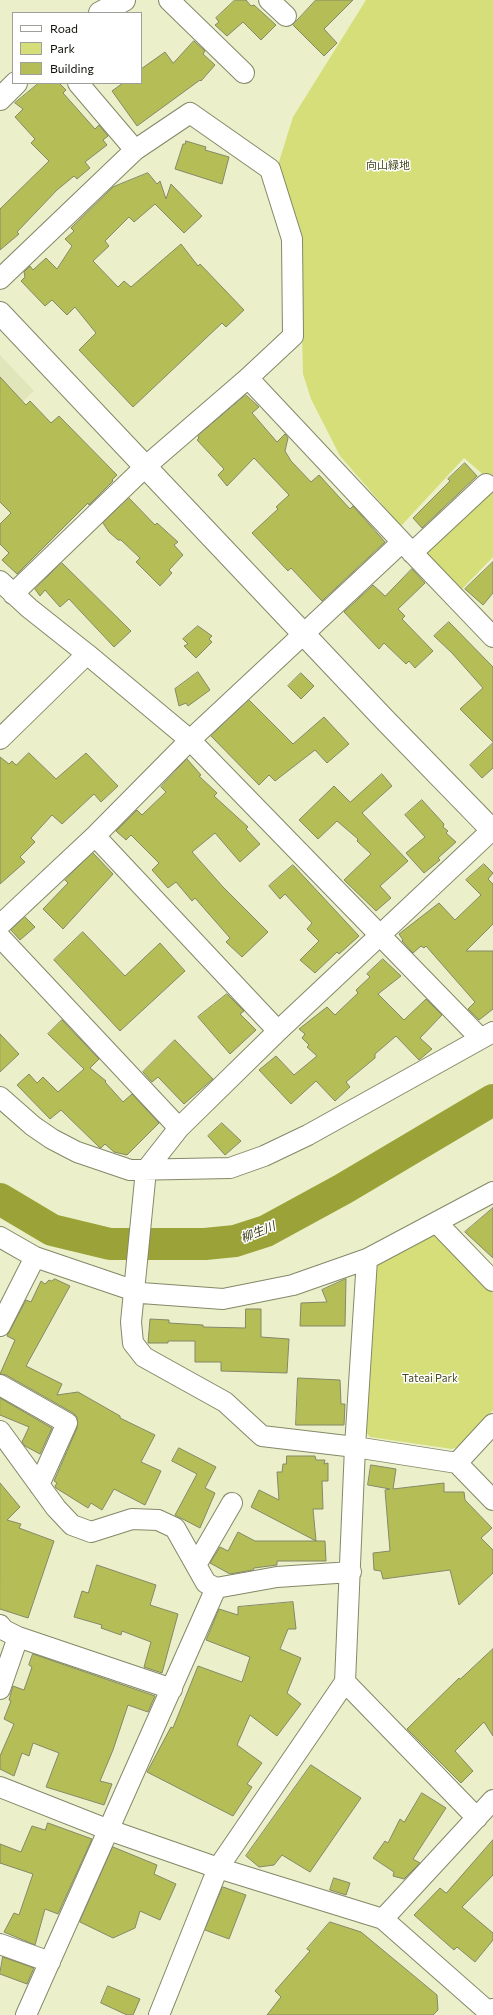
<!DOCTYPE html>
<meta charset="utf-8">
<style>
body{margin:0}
#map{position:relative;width:493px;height:2015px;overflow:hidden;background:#ebf0cb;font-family:Commissioner,sans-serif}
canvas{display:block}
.legend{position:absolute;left:12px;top:12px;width:130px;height:72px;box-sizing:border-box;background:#fff;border:1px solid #9f9f9b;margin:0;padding:5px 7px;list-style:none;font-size:12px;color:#0e0f04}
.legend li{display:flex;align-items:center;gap:8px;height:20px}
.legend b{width:20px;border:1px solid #9f9f9b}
</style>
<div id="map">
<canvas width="493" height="2015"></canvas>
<ul class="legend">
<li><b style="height:5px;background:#fff"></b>Road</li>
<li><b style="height:11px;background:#d5de79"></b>Park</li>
<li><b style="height:11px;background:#b5be56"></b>Building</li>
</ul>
</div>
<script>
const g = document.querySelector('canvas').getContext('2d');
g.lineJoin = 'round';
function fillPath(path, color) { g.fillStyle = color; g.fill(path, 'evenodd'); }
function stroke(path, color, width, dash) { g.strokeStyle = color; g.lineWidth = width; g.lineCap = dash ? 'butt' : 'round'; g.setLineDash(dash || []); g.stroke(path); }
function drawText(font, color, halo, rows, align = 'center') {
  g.font = font + ' Commissioner,"Noto Sans JP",sans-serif'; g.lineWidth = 3; g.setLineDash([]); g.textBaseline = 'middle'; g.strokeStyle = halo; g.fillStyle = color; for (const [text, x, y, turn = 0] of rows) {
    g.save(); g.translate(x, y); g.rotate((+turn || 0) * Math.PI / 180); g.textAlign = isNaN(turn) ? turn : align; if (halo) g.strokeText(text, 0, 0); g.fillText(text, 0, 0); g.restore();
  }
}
fillPath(new Path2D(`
 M0,355L34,391L0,422Z`), '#e0e5ba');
fillPath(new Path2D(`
 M366,0H493V483L464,458L401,526L340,456L311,399L303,374L302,334L278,165L293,117Z
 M493,489V557L460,591L423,554Z
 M428,1233L441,1235L493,1293V1410L460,1446L452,1449L370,1437L364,1430L372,1265Z`), '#d5de79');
stroke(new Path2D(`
 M0,1199L52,1230L110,1244H205L235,1241L266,1231L343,1189L493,1100`), '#9aa238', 32);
const building = new Path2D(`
 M235,0H246L251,6L254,5L276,25L261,40L243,22L227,36L215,25L219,22L216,18Z
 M316,0H353L324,29L337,43L324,56L293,25Z
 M194,41L205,51L203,54L215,65L201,81L200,80L137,126L112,91L123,83H141V69L165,52L173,63Z
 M39,83H59L66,90L63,93L95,129L99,125L108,136L103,140L107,145L85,162L90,168L77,179L74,176L57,190L17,232L19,234L0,250V209L49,161L31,143L35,139L15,117L23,109L15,103Z
 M186,141L206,147L205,150L229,157L222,184L175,169L183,144H185Z
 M148,173L157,184L160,181L166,199L171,184L202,216L184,233L155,204L134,222L129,217L105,241L109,246L93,261L118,287L124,281L131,287L181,244L198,266L200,264L244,310L226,327L222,323L133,407L79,350L96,333L75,307L67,315L52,300L45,306L21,281L25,277L24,272L30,266L33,270L46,258L57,269L72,246L65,239L74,231L71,228L113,187Z
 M0,377L26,405L30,401L51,423L59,416L117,475L112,480L113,481L89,505L88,503L17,574L2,560L9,553L0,544V524L11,513L0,502Z
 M246,395L259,407L252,413L277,442L285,434L288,438L285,451L291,461L311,482L319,475L350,509L353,506L385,542L322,601L291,568L288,571L252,533L278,509L276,507L289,495L254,458L227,486L218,475L224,469L197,440L199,438L198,436Z
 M465,463L477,476L422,528L413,518L450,481L448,479Z
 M129,498L155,525L157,523L178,542L174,545L183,555L169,570L172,573L160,586L136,562L140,558L121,540H118L109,532L103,523Z
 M493,562V593L483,605L465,589Z
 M62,563L131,631L114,647L69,599L60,607L45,590L40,596L35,589Z
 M412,569L425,583L398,609L405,616L402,619L433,651L415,668L409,661L406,664L384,643L379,649L344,612L373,585L385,596Z
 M449,622L493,667V742L460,709L483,688L452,653L434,636Z
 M198,626L212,636L209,639L212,642L196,658L184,646L188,644L183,639Z
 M198,672L210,690L188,706L186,703L179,706L175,689Z
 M301,673L314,686L301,699L288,686Z
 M249,700L293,744L324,717L349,744L327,763L315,750L275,781L269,775L259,785L211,736Z
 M493,743V768L482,778L470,765Z
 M29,753L56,779L86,753L118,786L101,802L94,794L62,824L52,815L31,838L35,842L20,857L25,862L0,884V757L9,764L12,761L16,765Z
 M187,759L201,775L199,776L217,793L214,796L248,827L246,829L260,844L240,862L215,833L192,852L223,887L268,932L242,957L226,942L230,938L195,898L192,901L176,882L168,888L152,870L159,863L131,835L126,840L116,831L137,810L142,815L166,792L161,787Z
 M382,774L392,786L362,813L408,861L380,886L391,898L376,911L344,880L371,854L357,841L358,839L337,821L318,839L299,820L334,786L350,802Z
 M422,800L444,824L443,827L448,831L446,833L456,842L438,858L440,860L424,873L406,853L425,837L405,815Z
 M93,853L113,874L63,929L43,909L68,883L65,880Z
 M484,864L493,873L488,879L493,884V924L466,951H493V1009L479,1020L468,1009L475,1002L426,946L424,948L421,946L413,953L402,941L403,940L399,934L439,903L455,920L481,895L466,880Z
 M293,865L359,936L339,954L337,952L315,973L300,960L319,941L307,929L312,923L285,894L280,899L269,886Z
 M25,917L35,927L20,940L11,930Z
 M83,932L125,976L160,943L185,971L120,1031L54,960Z
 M383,959L401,976L378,994L404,1020L426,999L442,1015L420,1038L432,1049L419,1060L396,1036L375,1054V1058L346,1082L350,1087L335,1101L316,1081L291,1104L259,1070L276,1056L294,1075L317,1056L307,1047L309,1045L302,1038L305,1034L299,1029L327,1007L335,1015L358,993L356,990L370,977L367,974Z
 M227,994L244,1011L240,1014L256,1030L230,1054L198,1017Z
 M62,1020L99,1059L90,1068L106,1081L105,1082L123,1102L132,1094L159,1123L127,1155L114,1152L105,1144L101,1148L99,1147L61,1110L50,1119L17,1085L29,1074L37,1083L43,1077L58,1092L84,1069L48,1034Z
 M0,1034L19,1054L0,1072Z
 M175,1040L213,1079L184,1104L158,1077L152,1082L143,1072Z
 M222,1123L241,1141L225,1155L208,1136Z
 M493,1208V1258L465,1232Z
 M55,1279L70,1286L26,1366L62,1384L57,1395L78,1392L120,1416V1418L155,1435L141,1462L161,1471L145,1505L114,1489L102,1510L91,1503L88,1508L56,1488L55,1486L57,1483L54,1481L77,1428V1417L73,1413L6,1375L0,1374L15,1340L7,1336L26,1300L31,1302L41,1281L45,1284L49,1280L51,1281Z
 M346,1279L345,1326H300L301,1303L327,1302L322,1290Z
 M246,1309H261V1337L289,1339L287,1373L221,1371V1362H195V1341H168V1343H148L150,1319L169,1320V1323L203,1325V1327L245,1328Z
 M298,1378L340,1380L341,1404H345L344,1425H296Z
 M0,1398L52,1428L40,1454L25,1446L22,1442L29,1427L0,1415Z
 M179,1448L216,1467L205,1488L215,1493L200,1528L175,1515L197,1474L172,1461Z
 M287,1456H315L316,1460H325L324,1464L328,1463V1481H322L323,1509H313L316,1541H325L326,1561H277V1565L254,1568L253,1570L230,1574L210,1563L220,1547L228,1551L238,1532L255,1541H316L251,1507L259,1490L279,1500L277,1472H282L283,1464H286Z
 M371,1465L396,1469L393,1489L444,1483V1492H464L465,1500L492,1528L481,1538L493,1550V1573L459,1605L450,1570L383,1579L381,1571L374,1570L373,1553L390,1551L385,1490L390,1489L368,1485Z
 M0,1483L20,1507L7,1520L21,1524L19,1528L54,1541L28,1618L0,1609Z
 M97,1565L156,1585L150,1605L178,1614L162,1673L144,1667L151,1642L122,1631L121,1635L101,1628L102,1625L74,1617L82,1591L88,1593Z
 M293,1602L296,1629H288L280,1649L301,1658L287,1693L301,1704L277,1736L250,1715L237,1745L262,1763L247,1784L252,1787L233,1816L147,1772L171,1727L173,1728L198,1666L242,1682L250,1657L206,1640L219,1609L238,1615V1607Z
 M493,1649V1736L484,1722L455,1751L473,1771L461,1783L407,1729L459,1678L460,1679Z
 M33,1654L155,1696L148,1712L128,1705L113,1750L100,1781L112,1784L104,1805L46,1787L59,1753L33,1743L29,1756L22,1753L14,1776L0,1769V1756L14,1724L4,1719L11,1701L9,1700L13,1686L24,1690L32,1667L29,1665Z
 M311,1765L361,1798L310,1872L282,1855L274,1865L259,1867L246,1856Z
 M422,1793L446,1808L413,1859L420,1863L404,1879L393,1876L394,1872L373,1858L385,1841L388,1843L400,1819L404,1822Z
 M48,1823L92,1839L58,1914L45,1909L35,1945L4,1932L14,1913L19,1915L33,1874L0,1863V1844L21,1852L32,1826L45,1830Z
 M493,1840V1875L462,1907L493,1933V1940L475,1962L457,1947L454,1950L414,1915L440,1888L446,1893Z
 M113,1847L157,1865L154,1874L176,1884L160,1920L140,1911L135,1928L113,1938L80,1922Z
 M334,1878L350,1883L346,1895L330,1890Z
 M223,1887L246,1895L229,1939L205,1930Z
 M330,1922L361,1932L437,1995L438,2010L433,2015H267L281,1997L275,1991L310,1951L307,1949Z
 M3,1957L34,1968L27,1984L0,1974Z
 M108,1986L140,1999L133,2015H127L101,2003Z`);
fillPath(building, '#b5be56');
stroke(building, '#848867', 1);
const minor = new Path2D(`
 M169,0L244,73
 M269,0L286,16
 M78,83L135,150
 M0,279L135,150L190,113L270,169L292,239L293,336L248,378L146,466L13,594
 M248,378L402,542L493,637
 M412,553L486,484
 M0,581L29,608L87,654L190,740L480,1038
 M0,739L87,654
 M493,829L278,1031L179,1128L146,1170L131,1322L133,1343L144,1357L225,1402L262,1436L355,1447L457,1463L493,1500
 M95,836L278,1031
 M0,925L95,836L190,740L402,542
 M0,937L179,1128
 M0,1097L33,1126L52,1139L77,1152L130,1170L230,1168L264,1156L308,1135L493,1032
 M437,1223L493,1281
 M0,1237L35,1257L141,1293L223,1299L293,1285L367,1259L493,1192
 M0,1326L35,1257
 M0,1385L67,1423L39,1485
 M0,1431L56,1508L72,1525L91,1532L132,1519L158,1520L175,1528L206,1583L216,1588L277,1577L351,1572
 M457,1463L493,1424
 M196,1565L232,1503
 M0,1625L4,1630L18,1637L172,1689
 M345,1682L355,1447L367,1259
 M0,1689L18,1637
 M0,1787L109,1830L218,1868L383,1919L492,2015
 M383,1919L493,1800
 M0,1944L50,1962
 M26,2015L216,1588
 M159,2015L218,1868L345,1682L477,1818`);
const tertiary = new Path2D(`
 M100,13L124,0
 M0,99L16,83
 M0,313L384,719L493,831`);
const secondary = new Path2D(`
 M489,2015L493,2010`);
stroke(minor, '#848867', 22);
stroke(tertiary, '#848867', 24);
stroke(secondary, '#848867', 24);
stroke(minor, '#fff', 20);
stroke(tertiary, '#fff', 22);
stroke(secondary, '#fff', 22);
drawText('11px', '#45491e', '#fff', [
 ["向山緑地",388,165],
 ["Tateai Park",430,1378]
]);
drawText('italic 12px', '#3a3d12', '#fff', [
 ["柳生川",258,1232,-22]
]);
</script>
